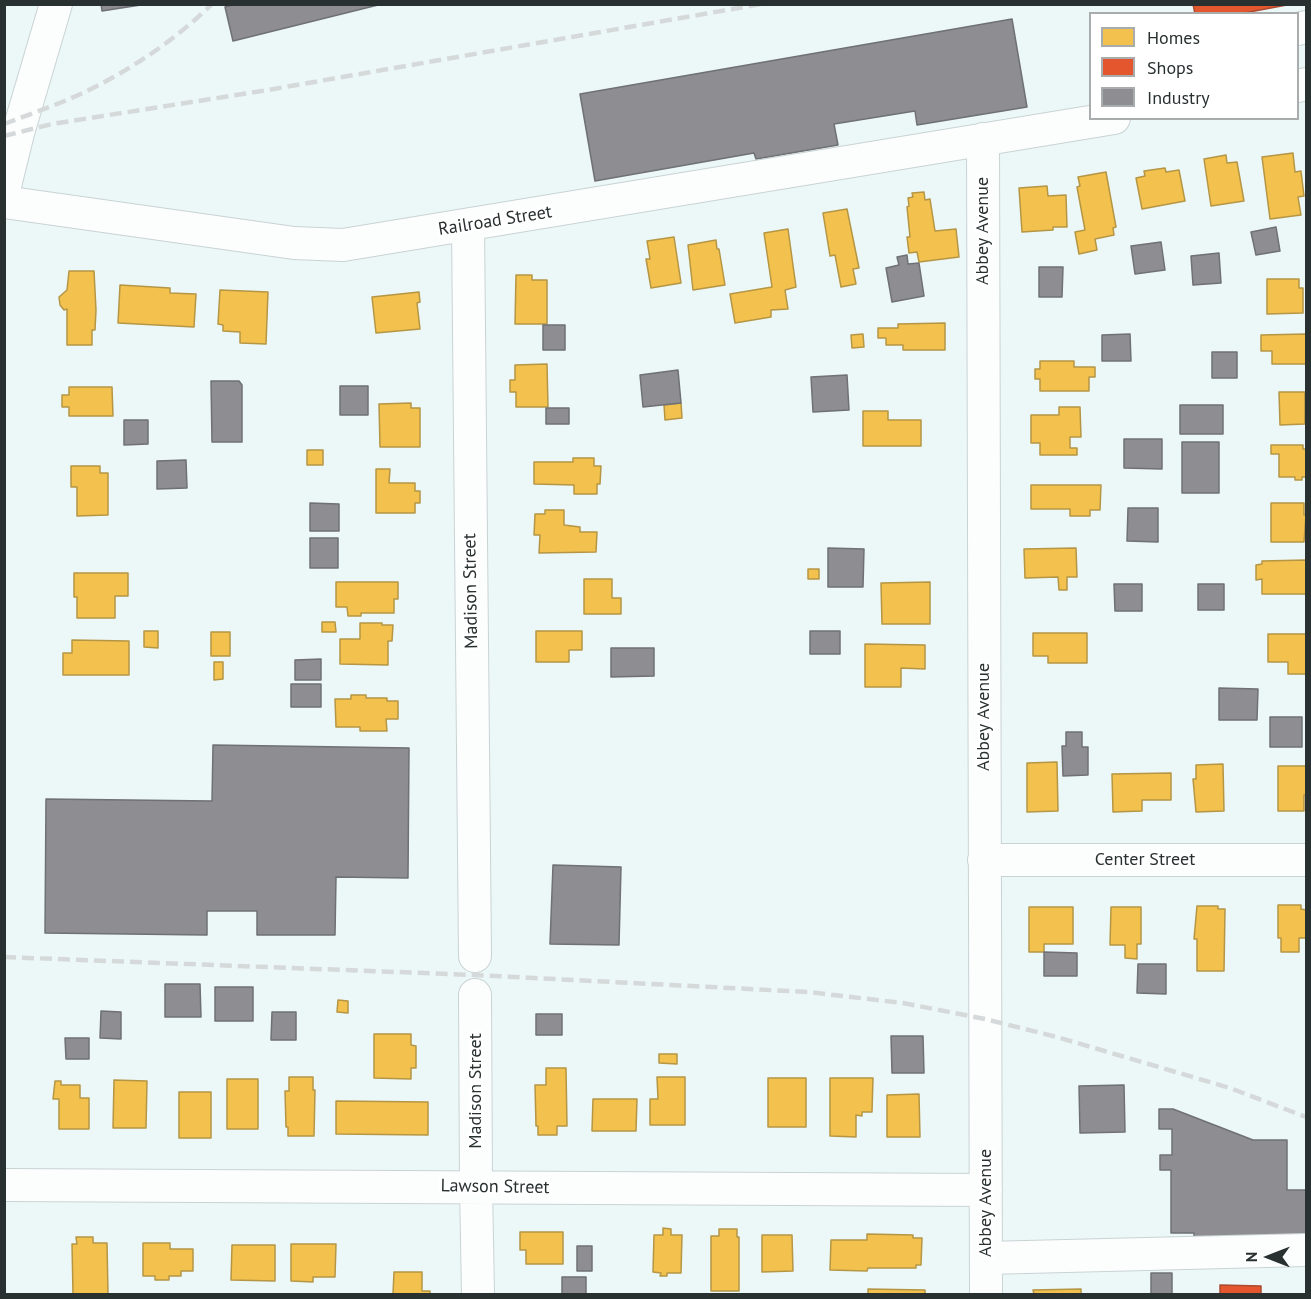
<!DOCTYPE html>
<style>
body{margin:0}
#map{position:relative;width:1311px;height:1299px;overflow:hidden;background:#ecf7f8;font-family:"PT Sans",sans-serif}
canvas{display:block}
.frame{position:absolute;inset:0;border:6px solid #283030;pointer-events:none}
.legend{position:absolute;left:1089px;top:12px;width:210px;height:108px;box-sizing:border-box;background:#fff;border:2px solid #a9acac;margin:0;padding:8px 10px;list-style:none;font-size:18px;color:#283030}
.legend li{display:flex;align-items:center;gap:12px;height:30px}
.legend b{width:30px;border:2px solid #a9acac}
.north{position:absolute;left:1239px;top:1227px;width:60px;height:60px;-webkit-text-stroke:4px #fff;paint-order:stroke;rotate:270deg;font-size:16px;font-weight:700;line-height:24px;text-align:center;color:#283030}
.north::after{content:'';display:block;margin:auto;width:21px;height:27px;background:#283030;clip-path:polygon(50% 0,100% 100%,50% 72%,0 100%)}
</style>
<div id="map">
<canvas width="1311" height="1299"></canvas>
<div class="frame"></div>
<ul class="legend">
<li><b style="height:16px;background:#f2c14e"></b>Homes</li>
<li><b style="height:16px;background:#e4572e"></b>Shops</li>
<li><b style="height:16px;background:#8d8d92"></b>Industry</li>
</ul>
<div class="north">N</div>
</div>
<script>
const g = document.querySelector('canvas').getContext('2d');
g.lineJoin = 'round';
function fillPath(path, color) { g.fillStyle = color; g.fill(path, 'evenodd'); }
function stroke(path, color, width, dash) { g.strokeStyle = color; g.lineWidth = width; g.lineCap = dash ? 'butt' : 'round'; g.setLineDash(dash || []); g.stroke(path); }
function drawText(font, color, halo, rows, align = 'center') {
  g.font = font + ' "PT Sans",sans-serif'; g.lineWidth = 6; g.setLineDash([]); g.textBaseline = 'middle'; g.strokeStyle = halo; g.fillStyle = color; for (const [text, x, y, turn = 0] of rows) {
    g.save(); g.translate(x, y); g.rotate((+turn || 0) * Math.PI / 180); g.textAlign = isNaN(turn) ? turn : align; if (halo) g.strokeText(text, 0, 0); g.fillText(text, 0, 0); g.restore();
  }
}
const homes = new Path2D(`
 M1293,153L1295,172L1301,171L1304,196L1298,197L1301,215L1270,219L1262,157Z
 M1226,155L1227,163L1237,162L1244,201L1211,206L1204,159Z
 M1165,168L1166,172L1179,170L1185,201L1142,209L1136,178L1145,176L1144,171Z
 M1106,172L1116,227L1113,228L1114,235L1095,239L1097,250L1079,254L1075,232L1085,230L1077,187L1080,186L1078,177Z
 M1047,186L1048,196L1066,195L1067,227H1053V230L1022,232L1019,188Z
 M924,192L925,200L930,199L935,231L956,229L959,257L919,262L917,252L909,253L907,237H910L907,207L909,206L908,198L913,197L912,193Z
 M847,209L859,268L853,269L856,284L841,287L835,255L830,256L823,213Z
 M788,229L796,287L785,290L788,309L771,310V317L735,323L730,294L772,287L764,233Z
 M674,237L681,283L651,288L646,259H650L647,241Z
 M716,240L717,249H719L725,285L693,290L688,245Z
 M69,271H94L96,310L95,330H92V345H67V309L64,310L60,305L59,297L67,290Z
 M516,275H532V280H547V324H515Z
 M1267,279H1299V288H1303V313L1267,314Z
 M120,285L170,288V293L196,294L194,327L118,323Z
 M220,290L268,292L266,344L240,343V332L223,331V325L218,324Z
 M419,292L420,302L417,303L420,329L376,333L372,297Z
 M945,323V350H903V345H886V338H878V328H898V324Z
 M863,334L864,347L852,348L851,335Z
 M1306,334V364H1272V351H1261V335Z
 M1040,361H1074V367H1095V377H1089V391H1040V379H1035V369H1040Z
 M547,364L548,407H516V392H510V380H515V365Z
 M69,387H112L113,416H69V407H62V395H69Z
 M1279,392H1305V424L1280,425Z
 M411,403V408H420V447H380L379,404Z
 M681,403L682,418L665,420L664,405Z
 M1059,407H1080L1081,437H1070V448H1077V455H1040V443H1031V415H1059Z
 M863,411H888V420H921V446H863Z
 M1271,445H1303V449H1306V477H1302V480H1295V477H1279V454H1271Z
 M307,450H323V465H307Z
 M573,458H594V466H601L600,484H597V494H574V485L534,484V462H573Z
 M71,466H100V473H108V515L77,516V487H71Z
 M376,469H390L389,483H415V491H420V503H415V513H376Z
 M1031,485H1101L1100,510H1090V516H1070V509H1031Z
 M1271,503H1304V515H1306L1304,542H1271Z
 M545,510H564V525L580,527V532H597L596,552L539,553L540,535H534L535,514H545Z
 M1076,548L1077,577H1067V590H1059L1058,577L1025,578L1024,549Z
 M1306,560V594H1262V579L1256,580V565L1262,564V561Z
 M808,569H819V579H808Z
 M74,573H128V596H115V618H77V597H74Z
 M584,579H612V598H621V614H584Z
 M336,582H398V599H394V613H361V616H348L347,607H336Z
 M930,582V624H882L881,583Z
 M322,622H335L336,632H322Z
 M360,623H382V625H393L392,641H388V665L340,664V639H360Z
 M144,631H158V648L144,647Z
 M536,631H582V650H569V662H536Z
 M211,632H230V656H211Z
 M1033,633H1087V663H1048V656H1033Z
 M1268,634H1306V674H1288V662H1268Z
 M72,640L129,641V675H63V653H72Z
 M865,644L925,645V669L901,668V687H865Z
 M214,662H223V679L214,680Z
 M351,695H366V698H387V701H398V719H386L387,731H360V727H336L335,699H351Z
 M1057,762L1058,811L1027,812V763Z
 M1223,764L1224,811L1196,812L1193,779H1196V765Z
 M1278,766H1306V795H1304V811H1278Z
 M1171,773V800H1142V811L1113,812L1112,774Z
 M1278,905H1301V909L1306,910V938H1299V952H1281V938H1278Z
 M1197,906H1218V909H1225L1224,971H1197V939H1194Z
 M1029,907H1073V944H1044V952H1029Z
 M1111,907H1141V944H1137V959L1125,958V945H1110Z
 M338,1000L348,1001V1013L337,1012Z
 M374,1034H411V1045L416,1046V1068H411V1079L374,1078Z
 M659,1054H677V1064L659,1063Z
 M546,1068H566L567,1126H557V1135H538V1126H536L535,1085H546Z
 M289,1077H313V1090H315L314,1136H288V1127H286L285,1091H289Z
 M657,1077H685V1125H650V1099H658Z
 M768,1078H806V1127H768Z
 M830,1078H873L872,1112H862V1116L856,1115V1137L830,1136Z
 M227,1079H258V1129H227Z
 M114,1080L147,1081L146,1128H113Z
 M55,1081H61V1085H80V1098H89V1129H59V1099H53Z
 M179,1092H211V1138H179Z
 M919,1094L920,1137H887V1095Z
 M593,1099H637L636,1131H592Z
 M336,1101L428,1102V1135L336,1134Z
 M663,1228L671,1229V1235H682L681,1273H667V1276H660L661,1273L653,1272L654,1235H663Z
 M719,1229H737V1237H739V1291H711V1236H719Z
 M520,1232H563V1264H526V1250H520Z
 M867,1234L913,1235V1238H922L921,1265H916V1268H868L867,1271L830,1270L831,1240H867Z
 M762,1235H792L793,1271L762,1272Z
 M76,1237H93V1243H107L108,1294H73L72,1244H77Z
 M143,1243H170V1249H193V1271H181V1276H169V1280H155V1276H143Z
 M291,1244H336L335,1277H313V1282L291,1281Z
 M232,1245H275V1281L231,1280Z
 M394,1272H422V1291H430V1294H393Z
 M868,1289L925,1290V1294H868Z
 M1081,1289V1294H1034L1033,1290Z`);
fillPath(homes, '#f2c14e');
stroke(homes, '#b59645', 1.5);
const shops = new Path2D(`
 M1193,4H1292L1239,14H1195Z
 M1220,1285L1261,1286V1294H1220Z`);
fillPath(shops, '#e4572e');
stroke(shops, '#ac4b2f', 1.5);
const industry = new Path2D(`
 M101,4H147L102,11Z
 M236,4H382L233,41L225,7Z
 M1012,19L1027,107L917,125L915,111L834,124L838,145L756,159L754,153L595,181L580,94Z
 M1276,227L1280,251L1256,255L1251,232Z
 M1161,242L1165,270L1135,274L1131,246Z
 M1219,253L1221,283L1193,285L1191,256Z
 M907,255L908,264L919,263L924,296L892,302L886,268L899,265L897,257Z
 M1039,267H1063L1062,297H1039Z
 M543,325H565V350H543Z
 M1130,334L1131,361H1102V335Z
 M1212,352H1237V378H1212Z
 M678,370L681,403L643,407L640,375Z
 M847,375L849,410L813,412L811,377Z
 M211,381H239L242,385V442H212Z
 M340,386H368V415H340Z
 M1180,405H1223V434H1180Z
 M546,408H569V424H546Z
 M124,420H148V444L124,445Z
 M1124,439H1162V469L1124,468Z
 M1182,442H1219V493H1182Z
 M186,460L187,488L157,489V461Z
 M310,503L339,504V531H310Z
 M1128,508H1158V542L1127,541Z
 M310,538H338V568H310Z
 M828,548L864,549L863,587H828Z
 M1114,584H1142V611H1115Z
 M1198,584H1224V610H1198Z
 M810,631H840V654H810Z
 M611,648H654V676L611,677Z
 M321,659V680H295V660Z
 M291,684H321V707H291Z
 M1219,688L1258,689L1257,720H1219Z
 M1270,717H1302V747H1270Z
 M1066,732H1082V747H1088V775L1063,776L1062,746H1066Z
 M213,745L409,748L408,878L336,877L335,935H257V911H207V935L45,933L46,799L212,801Z
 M553,865L621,867L619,945L550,944Z
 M1044,952L1077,953V976H1044Z
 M1138,964H1166V994L1137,993Z
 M165,984H200L201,1017H165Z
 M215,987H253V1021H215Z
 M101,1011L121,1012V1039L100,1038Z
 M272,1012H296V1040H271Z
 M536,1014H562V1035H536Z
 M891,1036H923L924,1073H892Z
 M65,1038H89V1059H66Z
 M1124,1085L1125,1132L1080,1133L1079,1086Z
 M1159,1109H1173L1253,1140H1287V1190H1306V1238L1194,1243V1233H1171V1170H1160V1155H1172V1129H1159Z
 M577,1246H592V1271H577Z
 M1151,1273H1172V1294H1151Z
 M562,1277H586V1294H562Z`);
fillPath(industry, '#8d8d92');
stroke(industry, '#6f7175', 1.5);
const minor = new Path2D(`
 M1298,29L1306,27
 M1298,86L1306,84
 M983,139L986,1294
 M4,190L18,133L56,4
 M4,202L294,243L343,245L1114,118
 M468,225L475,956
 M984,860H1306
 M475,995L476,1186L478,1294
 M4,1185L986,1190
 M986,1258L1306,1250`);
stroke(minor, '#cad3d3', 34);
stroke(minor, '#fcfefe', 32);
stroke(new Path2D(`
 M4,124C33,113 63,103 91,89C135,67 176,39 212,4
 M4,136L52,124L268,90L761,4
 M4,957L475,975L808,992L903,1003L985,1019L1057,1037L1230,1088L1306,1117`), '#d6d9d9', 4.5, [12, 6]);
drawText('18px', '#283030', '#fff', [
 ["Railroad Street",495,221,-9],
 ["Abbey Avenue",983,231,-90],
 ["Madison Street",471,591,-91],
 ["Abbey Avenue",984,717,-90],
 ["Center Street",1145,860],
 ["Madison Street",476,1091,-90],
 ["Lawson Street",495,1187,1],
 ["Abbey Avenue",986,1203,-90]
]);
</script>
